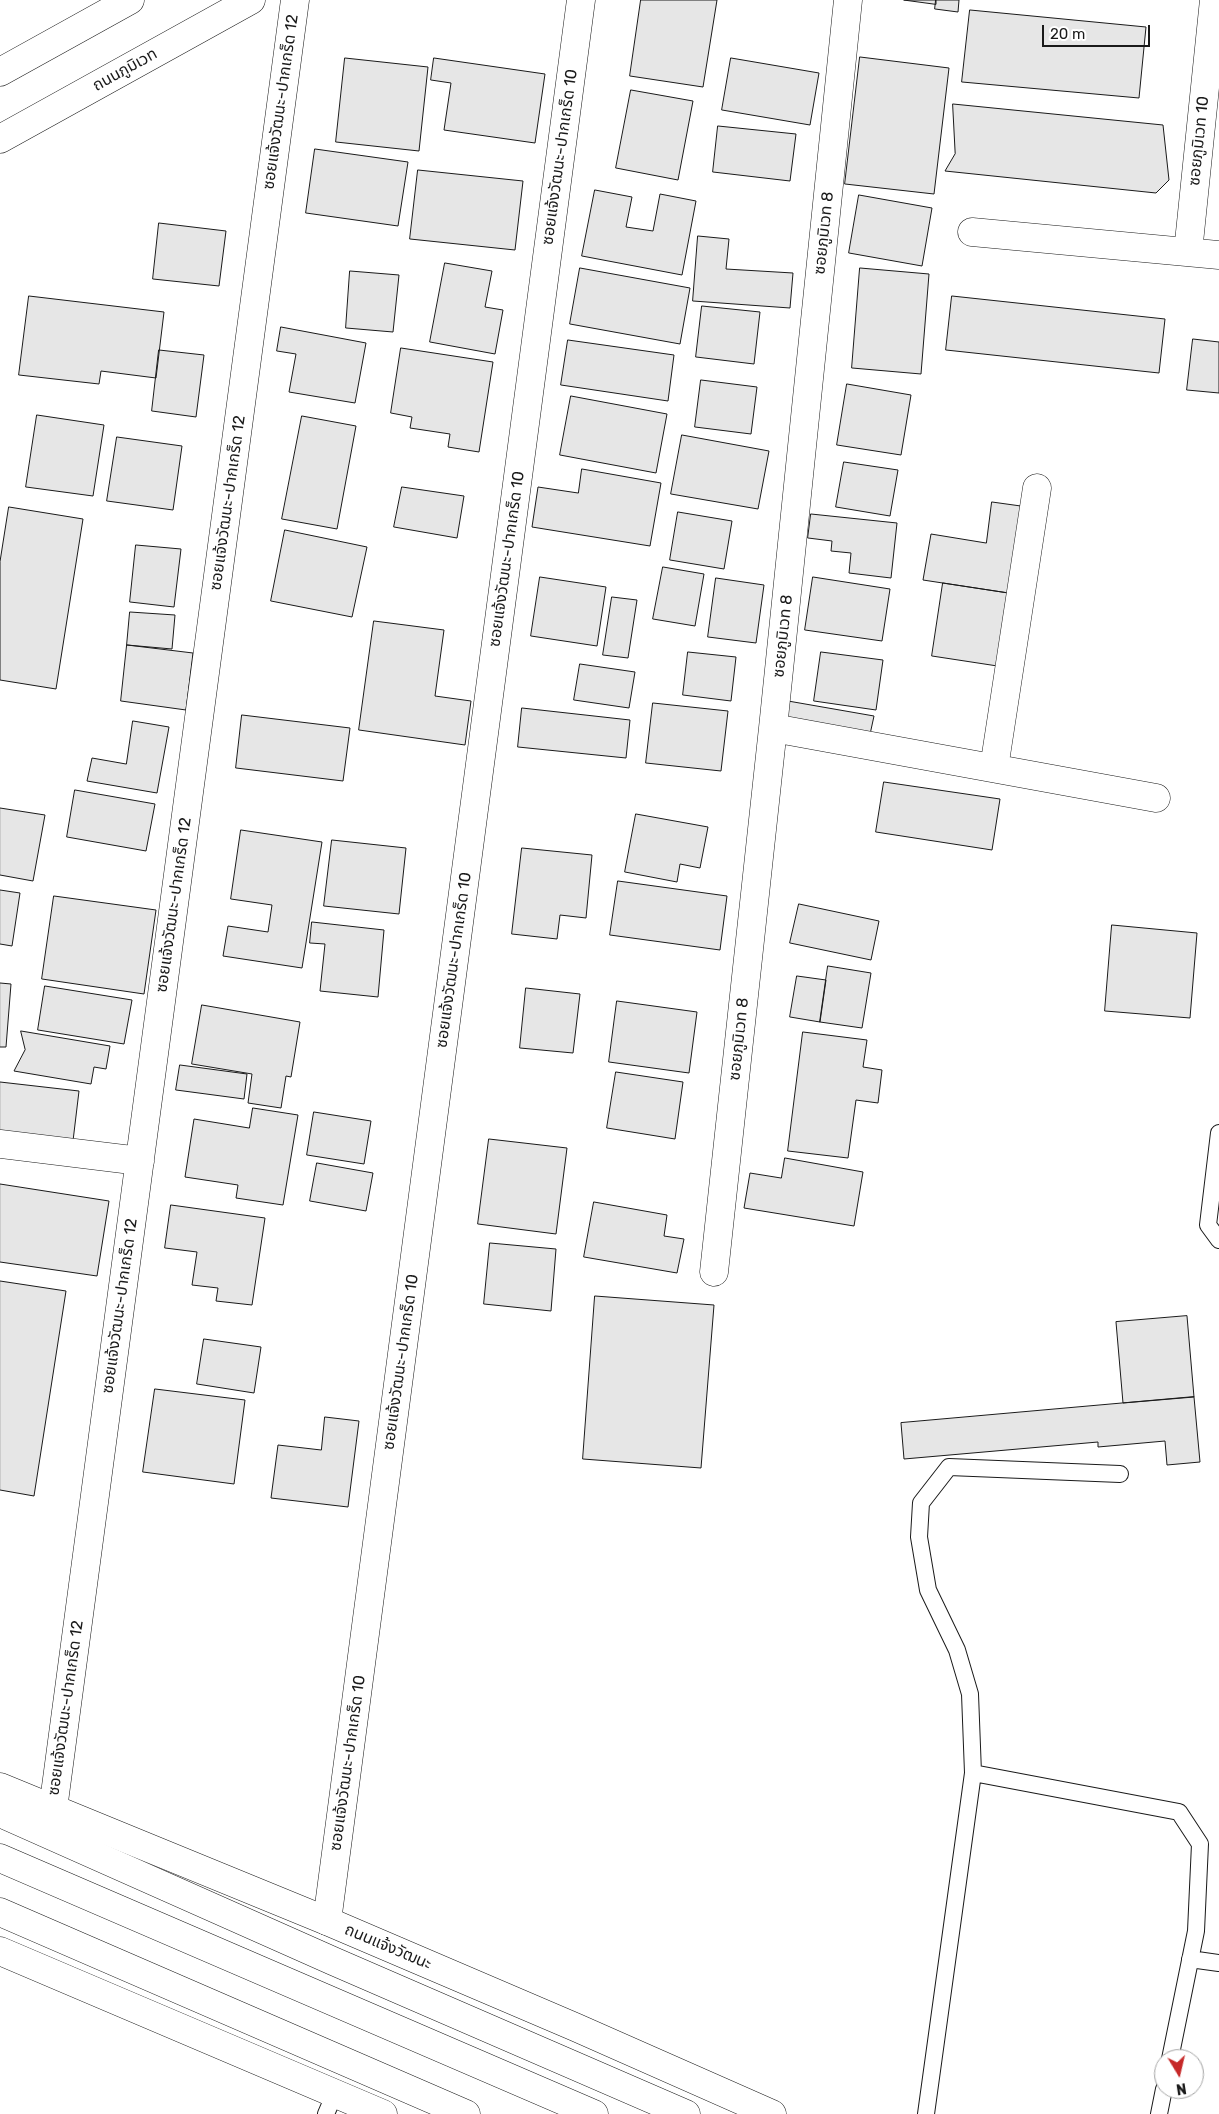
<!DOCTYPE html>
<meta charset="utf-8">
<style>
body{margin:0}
#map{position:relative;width:1219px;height:2114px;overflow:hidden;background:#fff;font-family:Rubik,sans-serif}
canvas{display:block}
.north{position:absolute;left:1154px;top:2049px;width:50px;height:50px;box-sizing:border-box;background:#fff;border:1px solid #a3a3a3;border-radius:50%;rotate:171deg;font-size:14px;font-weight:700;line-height:20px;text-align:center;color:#1a1a1a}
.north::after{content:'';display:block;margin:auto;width:18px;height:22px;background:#c62828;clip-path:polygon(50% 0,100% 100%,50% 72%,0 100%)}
.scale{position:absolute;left:1042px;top:25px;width:108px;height:22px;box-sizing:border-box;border:2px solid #1a1a1a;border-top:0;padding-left:6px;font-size:15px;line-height:18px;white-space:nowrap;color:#1a1a1a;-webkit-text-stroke:4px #fff;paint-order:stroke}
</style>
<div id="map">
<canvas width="1219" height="2114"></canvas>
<div class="north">N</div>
<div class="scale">20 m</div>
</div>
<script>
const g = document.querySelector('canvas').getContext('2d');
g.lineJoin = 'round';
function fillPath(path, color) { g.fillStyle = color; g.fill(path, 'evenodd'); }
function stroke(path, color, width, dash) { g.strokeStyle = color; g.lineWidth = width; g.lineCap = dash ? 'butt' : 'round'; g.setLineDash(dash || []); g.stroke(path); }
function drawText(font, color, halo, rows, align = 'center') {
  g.font = font + ' Rubik,"Noto Sans Thai",sans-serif'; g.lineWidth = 4; g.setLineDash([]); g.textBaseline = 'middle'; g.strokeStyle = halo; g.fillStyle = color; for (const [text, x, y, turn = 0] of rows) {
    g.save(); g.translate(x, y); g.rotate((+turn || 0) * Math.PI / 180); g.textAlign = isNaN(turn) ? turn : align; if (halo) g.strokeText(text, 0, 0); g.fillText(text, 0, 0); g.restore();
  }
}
const building = new Path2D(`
 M641,0H717L703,87L630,76Z
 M904,0H936V4Z
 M936,0H959L958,12L935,9Z
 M970,10L1146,27L1139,98L962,82Z
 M860,57L949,68L934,194L845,184Z
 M345,58L428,67L419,151L336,142Z
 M434,58L545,74L535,143L444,130L451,83L431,80Z
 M731,58L819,73L810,125L722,110Z
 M631,90L693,101L678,180L616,168Z
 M953,104L1163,125L1169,180L1156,193L945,171L955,154Z
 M718,126L796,134L790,181L713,172Z
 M315,149L408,162L398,226L306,213Z
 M418,170L523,181L515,250L410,239Z
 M595,190L632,197L626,227L653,231L660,194L696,201L682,275L582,256Z
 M859,195L932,208L922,266L849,253Z
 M159,223L226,231L219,286L153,279Z
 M698,236L729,239L726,269L793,273L790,308L693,301Z
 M445,263L492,271L485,307L503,310L495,354L430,342Z
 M580,268L690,288L680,344L570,324Z
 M860,268L929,274L921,374L852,368Z
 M350,271L399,275L393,332L346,328Z
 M29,296L164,312L156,378L101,371L99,384L19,375Z
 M952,296L1165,319L1159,373L946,350Z
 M702,306L760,312L754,364L696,357Z
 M281,327L366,343L355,403L289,392L296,354L277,351Z
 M1193,339L1219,342V393L1187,390Z
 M568,340L674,355L668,401L561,385Z
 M401,348L493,362L479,452L448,447L450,434L410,428L412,417L391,413Z
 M159,350L204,355L196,417L152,411Z
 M701,380L757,387L751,434L695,427Z
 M847,384L911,395L901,455L837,445Z
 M571,396L667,414L656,473L560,455Z
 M37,415L104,425L93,496L26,487Z
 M302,416L356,426L337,529L282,519Z
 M682,435L769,451L758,509L671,494Z
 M117,437L182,446L173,510L107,501Z
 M844,462L898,470L890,516L836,507Z
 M582,469L661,483L650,546L532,527L538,487L578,493Z
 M402,487L464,496L457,538L394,527Z
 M992,502L1028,507L1015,594L923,580L931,534L986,543Z
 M9,507L83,519L56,689L0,680V562Z
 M678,512L732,521L724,569L670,560Z
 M811,514L897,523L891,578L849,573L851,553L831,551L832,541L808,538Z
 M285,530L367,547L352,617L271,601Z
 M136,545L181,549L174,607L130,602Z
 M663,567L704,574L695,626L653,619Z
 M540,577L606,587L597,646L531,636Z
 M813,577L890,589L882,641L805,630Z
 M716,578L764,585L756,643L708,637Z
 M943,583L1015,594L1004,667L932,656Z
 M612,597L637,600L628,658L603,655Z
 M130,612L175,615L172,649L127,645Z
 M374,621L444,630L435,696L471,701L465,745L359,730Z
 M127,645L193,653L186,710L121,701Z
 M688,652L736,657L731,701L683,695Z
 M821,652L883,660L876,710L814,701Z
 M580,664L635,672L629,708L574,700Z
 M788,701L874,716L869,739L784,724Z
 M653,703L728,711L721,771L646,763Z
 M522,708L630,720L626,758L518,747Z
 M242,715L350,728L343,781L236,768Z
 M133,721L169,727L157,793L87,781L92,758L126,764Z
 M884,782L1000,799L992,850L876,832Z
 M75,790L155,804L146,851L67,837Z
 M0,808L45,815L33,881L0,875Z
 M636,814L708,827L700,868L680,864L677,882L625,872Z
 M241,830L322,842L302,968L223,956L228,926L268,932L272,905L231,899Z
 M332,840L406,848L399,914L324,906Z
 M522,848L592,855L586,918L560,915L557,939L512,934Z
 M618,881L727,896L720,950L610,935Z
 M0,890L20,893L12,946L0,944Z
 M54,896L156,910L144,994L42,979Z
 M799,904L879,921L871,960L790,943Z
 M312,922L384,930L378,997L320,991L325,944L310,943Z
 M1112,925L1197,933L1190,1018L1105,1011Z
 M828,966L871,973L862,1028L820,1022Z
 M797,976L826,980L820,1022L790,1017Z
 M0,983L11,984L6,1047H0Z
 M45,986L132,1000L124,1044L38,1030Z
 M526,988L580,994L573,1053L520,1048Z
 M617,1001L697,1012L689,1073L609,1062Z
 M202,1005L300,1022L291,1077L286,1076L281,1108L248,1103L252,1074L192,1064Z
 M21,1031L110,1046L106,1069L94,1067L91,1084L14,1071L25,1050Z
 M803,1032L867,1040L863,1067L882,1070L878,1103L856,1100L848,1158L788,1151Z
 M180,1065L247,1074L244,1099L176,1090Z
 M616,1072L683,1082L675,1139L607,1128Z
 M0,1082L79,1091L73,1141H0Z
 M253,1108L298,1115L283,1205L236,1198L238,1185L185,1177L194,1119L249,1128Z
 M314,1112L371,1121L364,1164L307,1155Z
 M489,1139L567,1148L556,1234L478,1224Z
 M785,1158L863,1172L854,1226L744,1208L750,1173L781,1178Z
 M317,1163L373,1173L366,1211L310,1201Z
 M0,1184L109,1201L97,1276L0,1262Z
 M594,1202L667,1215L664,1236L684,1239L677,1273L584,1257Z
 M171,1205L265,1218L252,1305L216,1301L218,1288L192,1285L197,1252L165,1248Z
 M490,1243L556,1249L551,1311L484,1304Z
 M0,1281L66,1291L34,1496L0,1490Z
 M595,1296L714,1305L701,1468L583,1459Z
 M1187,1316L1194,1397L1123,1403L1116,1322Z
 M204,1339L261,1347L254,1393L197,1384Z
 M155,1389L245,1400L234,1484L143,1472Z
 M1194,1397L1200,1462L1167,1465L1165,1441L1098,1447V1442L904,1459L901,1423Z
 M325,1417L359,1421L348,1507L271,1498L278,1445L321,1450Z`);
fillPath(building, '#e6e6e6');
stroke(building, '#1a1a1a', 1);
const service = new Path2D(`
 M1219,1133L1208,1225L1219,1240
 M973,1773L1179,1812L1200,1844L1196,1931L1170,2059
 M1190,1959L1219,1963
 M326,2114L335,2093
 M926,2114L973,1773L970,1694L957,1650L928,1590L919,1537L921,1503L949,1467L1120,1474
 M1159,2114L1164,2089`);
const minor = new Path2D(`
 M972,232L1219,255
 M1188,252L1214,0
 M773,728L1156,798
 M994,768L1037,488
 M0,1144L140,1161
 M714,1272L773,728L848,0
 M53,1809L295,0
 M327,1921L581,0`);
const tertiary = new Path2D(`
 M0,72L130,0
 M0,139L251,0`);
const secondary = new Path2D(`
 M0,1787L327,1921L575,2027L772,2114
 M0,1951L383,2114`);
const primary = new Path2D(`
 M0,1813L333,1961L686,2114
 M0,1858L594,2114
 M0,1912L466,2114`);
stroke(service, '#1a1a1a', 18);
stroke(minor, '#1a1a1a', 29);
stroke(tertiary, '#1a1a1a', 29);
stroke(secondary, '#1a1a1a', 29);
stroke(primary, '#1a1a1a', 29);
stroke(service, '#fff', 16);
stroke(minor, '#fff', 28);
stroke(tertiary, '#fff', 28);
stroke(secondary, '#fff', 28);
stroke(primary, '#fff', 28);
drawText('16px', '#1a1a1a', '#fff', [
 ["ถนนภูมิเวท",125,70,-29],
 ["ซอยแจ้งวัฒนะ-ปากเกร็ด 12",281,102,-82],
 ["ซอยภูมิเวท 10",1199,141,-84],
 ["ซอยแจ้งวัฒนะ-ปากเกร็ด 10",560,157,-82],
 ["ซอยภูมิเวท 8",824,233,-84],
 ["ซอยแจ้งวัฒนะ-ปากเกร็ด 12",228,503,-82],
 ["ซอยแจ้งวัฒนะ-ปากเกร็ด 10",507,559,-82],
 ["ซอยภูมิเวท 8",783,636,-84],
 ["ซอยแจ้งวัฒนะ-ปากเกร็ด 12",174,905,-82],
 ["ซอยแจ้งวัฒนะ-ปากเกร็ด 10",454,960,-82],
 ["ซอยภูมิเวท 8",739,1039,-84],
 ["ซอยแจ้งวัฒนะ-ปากเกร็ด 12",120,1306,-82],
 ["ซอยแจ้งวัฒนะ-ปากเกร็ด 10",401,1362,-82],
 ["ซอยแจ้งวัฒนะ-ปากเกร็ด 12",66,1708,-82],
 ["ซอยแจ้งวัฒนะ-ปากเกร็ด 10",348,1763,-82],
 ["ถนนแจ้งวัฒนะ",388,1947,23]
]);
</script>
